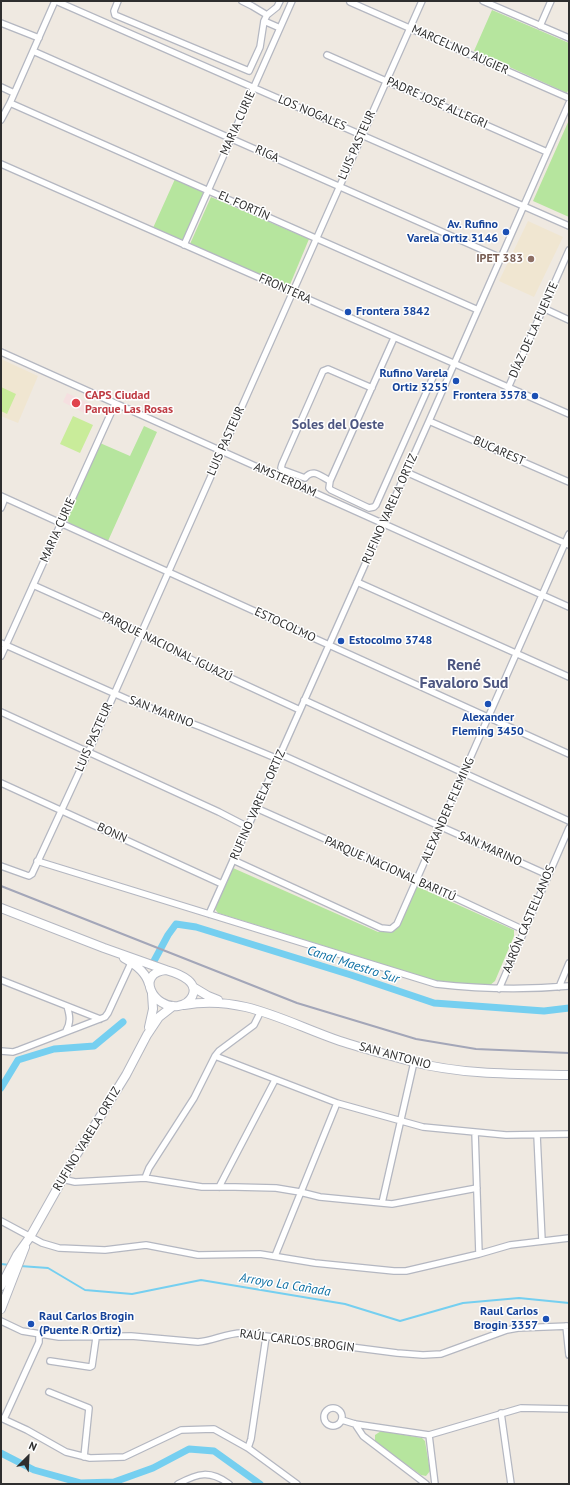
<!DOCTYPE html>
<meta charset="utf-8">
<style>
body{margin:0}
#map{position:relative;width:570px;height:1485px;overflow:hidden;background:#efe9e1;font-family:"PT Sans",sans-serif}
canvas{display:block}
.frame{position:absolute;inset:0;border:2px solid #2e2e2e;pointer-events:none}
.north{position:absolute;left:8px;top:1437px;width:40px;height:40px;-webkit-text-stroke:3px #fff;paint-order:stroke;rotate:24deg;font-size:11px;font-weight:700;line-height:16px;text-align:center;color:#2e2e2e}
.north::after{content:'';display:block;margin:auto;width:14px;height:18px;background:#2e2e2e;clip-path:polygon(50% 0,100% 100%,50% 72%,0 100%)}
</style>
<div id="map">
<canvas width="570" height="1485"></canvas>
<div class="frame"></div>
<div class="north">N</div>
</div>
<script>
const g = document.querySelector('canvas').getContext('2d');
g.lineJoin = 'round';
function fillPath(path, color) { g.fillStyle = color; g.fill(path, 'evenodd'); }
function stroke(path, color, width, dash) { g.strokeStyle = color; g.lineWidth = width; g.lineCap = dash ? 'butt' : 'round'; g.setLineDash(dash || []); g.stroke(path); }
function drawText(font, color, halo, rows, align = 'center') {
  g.font = font + ' "PT Sans",sans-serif'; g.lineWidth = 3; g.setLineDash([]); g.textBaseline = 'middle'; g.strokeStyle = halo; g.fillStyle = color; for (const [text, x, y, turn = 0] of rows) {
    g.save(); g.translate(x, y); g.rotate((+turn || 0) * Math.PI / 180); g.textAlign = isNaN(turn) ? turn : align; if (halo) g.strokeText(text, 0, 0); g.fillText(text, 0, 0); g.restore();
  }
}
fillPath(new Path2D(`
 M528,221L563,237L534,297L499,281Z
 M1,359L38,376L18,423L1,416Z`), '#f0e6d1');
fillPath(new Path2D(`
 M67,393L89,403L84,413L63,402Z`), '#f5dfe0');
fillPath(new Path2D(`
 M492,10L569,43V88L567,93L474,51Z
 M569,120V217L533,201Z
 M175,179L204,192L182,242L153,228Z
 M211,197L309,239L289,287L190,244Z
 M144,426L157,432L108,541L70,524L67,520V516L100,443L130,456Z
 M233,868L378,932H389L397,926L416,886L514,930V936L495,981L489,986L437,981L218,913L215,909Z
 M381,1431L422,1438L425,1441L430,1471L426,1476L421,1475L375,1442V1435Z`), '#b6e59e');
fillPath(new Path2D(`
 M1,387L16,394L7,414L1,411Z
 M73,416L93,425L80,453L60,444Z`), '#c9ec9a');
stroke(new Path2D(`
 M1,1264L10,1265
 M20,1266L48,1268L85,1290L132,1294L201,1280L345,1304L400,1321L463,1303L519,1298L569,1303`), '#75cff0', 2);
stroke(new Path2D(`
 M154,961L168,935L176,924L196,927L351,975L434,1003L544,1011L569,1008
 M1,1088L18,1060L54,1049L94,1046L123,1022
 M1,1453L34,1470L81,1483L114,1482L153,1468L189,1449L214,1451L260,1484`), '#75cff0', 7);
const minor = new Path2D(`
 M56,1L569,226
 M118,1L114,11L115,15L249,71L260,47L264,21
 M242,1L252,6L267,15L264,21L280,28
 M483,1L569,38
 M350,2L569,98
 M267,15L277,7L280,1
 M1,23L39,38
 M540,26L551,1
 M33,51L501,258
 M327,55L547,152
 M1,87L14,93
 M10,103L478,310
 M1,120L10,103L55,1
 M1,164L569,414
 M184,245L292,1
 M543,308L569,320
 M1,352L569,607
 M372,388L328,369L323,371L282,464L281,468L283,470L305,478C313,468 320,476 330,481L329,488L331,490L369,508L374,507L376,505L434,375
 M508,388L569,250
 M429,421L569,482
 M406,472L569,545
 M330,481L394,338
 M1,496L569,754
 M1,508L5,498
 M357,582L569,677
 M33,585L140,633L198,663L300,710
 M1,643L129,700L201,727L278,759
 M1,656L115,404
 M304,700L569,821
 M1,712L219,812L248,827
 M280,754L548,875
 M1,783L222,884
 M256,808L417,880L524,930
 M233,860L381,928L391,929L397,924L569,534
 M37,861L436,984C480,989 525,990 569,986
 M1,866L26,875L29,876L32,874L88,753L422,1
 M209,914L429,421L569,103
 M1,980L100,1019
 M559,987L569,963
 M499,989L569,828
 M66,1031C71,1022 70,1016 67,1006
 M1,1051L13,1052L19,1050L105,1017L108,1013L131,963
 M215,1056L337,1103L423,1127L506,1135L569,1134
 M475,1132L479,1254
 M537,1135L542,1241
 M145,1178L149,1168L194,1098L215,1056L219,1051L254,1025L261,1011
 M62,1179L75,1182L145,1178L202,1187H235L276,1188L300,1192L320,1197L392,1204L477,1188
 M219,1187L275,1080
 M382,1203L414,1062
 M1,1221L42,1243L59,1248L105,1250L146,1245L198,1255L260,1254L315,1263L394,1271H406L479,1254L510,1245L569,1238
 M275,1256L337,1103
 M1,1321L22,1331L59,1337L131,1336L198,1342C213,1341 226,1333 242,1333L397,1353L423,1355L441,1354L507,1330L518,1328L569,1326
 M566,1326L569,1355
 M50,1361L90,1367L92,1366L96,1338
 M49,1392L89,1408L84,1457
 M324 1417a9 9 0 1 1 18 0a9 9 0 1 1-18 0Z
 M501,1413L511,1484
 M1,1418L27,1430L66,1452L90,1458L124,1457L181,1430L214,1429L248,1448L297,1484
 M4,1419L39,1342V1334
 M342,1420L355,1424L429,1435L521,1408L569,1409
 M355,1424L363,1436L426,1484
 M429,1435L435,1484
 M248,1448L251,1439L266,1337
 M178,1484C198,1473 210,1470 229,1484`);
const secondary = new Path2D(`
 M1,908L104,948L166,970
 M124,958C135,964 146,972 149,984
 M166,970C173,972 182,975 188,980C200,990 191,1004 178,1006C153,1009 135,973 166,970Z
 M193,987L208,996L218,1000
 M184,1005C242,994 287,1023 340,1041C364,1049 389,1055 413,1062C464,1075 517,1074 569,1075
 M149,1027L153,1009L152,994
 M1,1286L17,1255L30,1237L75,1157L126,1075L147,1035L159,1017L173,1006
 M1,1309L25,1247`);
stroke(minor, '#b4b7c1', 8);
stroke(secondary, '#b4b7c1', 10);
stroke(minor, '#fff', 5.5);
stroke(secondary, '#fff', 8);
stroke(new Path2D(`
 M1,886L297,1003L416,1039L476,1049L569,1053`), '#a3a6b8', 2);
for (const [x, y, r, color] of [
 [506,232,4,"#1a4fb4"],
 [531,259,4,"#8d6e63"],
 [348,312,4,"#1a4fb4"],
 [456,381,4,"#1a4fb4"],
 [535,396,4,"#1a4fb4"],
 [76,403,5,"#e0444e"],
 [341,641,4,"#1a4fb4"],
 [488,704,4,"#1a4fb4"],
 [546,1319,4,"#1a4fb4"],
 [31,1324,4,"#1a4fb4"]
]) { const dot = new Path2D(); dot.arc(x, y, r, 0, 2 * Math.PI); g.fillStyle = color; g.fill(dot); stroke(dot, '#fff', 1.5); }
drawText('12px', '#2e2e2e', '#fff', [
 ["MARCELINO AUGIER",460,50,24],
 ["PADRE JOSÉ ALLEGRI",437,103,24],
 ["LOS NOGALES",312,113,23],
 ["MARIA CURIE",238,123,-66],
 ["LUIS PASTEUR",357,145,-66],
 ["RIGA",267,154,24],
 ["EL FORTÍN",244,206,24],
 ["FRONTERA",285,289,24],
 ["DÍAZ DE LA FUENTE",534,330,-66],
 ["LUIS PASTEUR",226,441,-66],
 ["BUCAREST",499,451,24],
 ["AMSTERDAM",285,480,24],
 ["RUFINO VARELA ORTIZ",390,509,-66],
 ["MARIA CURIE",58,530,-66],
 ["ESTOCOLMO",285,625,25],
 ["PARQUE NACIONAL IGUAZÚ",167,647,26],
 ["SAN MARINO",161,712,21],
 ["LUIS PASTEUR",94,737,-66],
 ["RUFINO VARELA ORTIZ",258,805,-66],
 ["ALEXANDER FLEMING",448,810,-66],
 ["BONN",112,833,25],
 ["SAN MARINO",490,849,24],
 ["PARQUE NACIONAL BARITÚ",390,869,24],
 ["AARÓN CASTELLANOS",529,919,-67],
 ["SAN ANTONIO",395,1056,15],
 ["RUFINO VARELA ORTIZ",87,1139,-59],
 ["RAÚL CARLOS BROGIN",297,1341,7]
]);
drawText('bold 12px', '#164399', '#fff', [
 ["Av. Rufino",498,225],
 ["Varela Ortiz 3146",498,239],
 ["Frontera 3842",356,312,"left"],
 ["Rufino Varela",448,374],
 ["Ortiz 3255",448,388],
 ["Frontera 3578",527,396],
 ["Estocolmo 3748",349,641,"left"],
 ["Alexander",488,718,"center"],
 ["Fleming 3450",488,732,"center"],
 ["Raul Carlos",538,1312],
 ["Brogin 3357",538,1326],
 ["Raul Carlos Brogin",39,1317,"left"],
 ["(Puente R Ortiz)",39,1331,"left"]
], 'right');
drawText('bold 12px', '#785e54', '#fff', [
 ["IPET 383",523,259]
], 'right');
drawText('bold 12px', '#be3a42', '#fff', [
 ["CAPS Ciudad",85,396],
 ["Parque Las Rosas",85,410]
], 'left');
drawText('italic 13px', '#0d6fa3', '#fff', [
 ["Canal Maestro Sur",353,965,18],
 ["Arroyo La Cañada",285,1285,9]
]);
drawText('bold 14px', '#4d5680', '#fff', [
 ["Soles del Oeste",338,425]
]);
drawText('bold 16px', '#4d5680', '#fff', [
 ["René",464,665],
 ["Favaloro Sud",464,683]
]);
</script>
